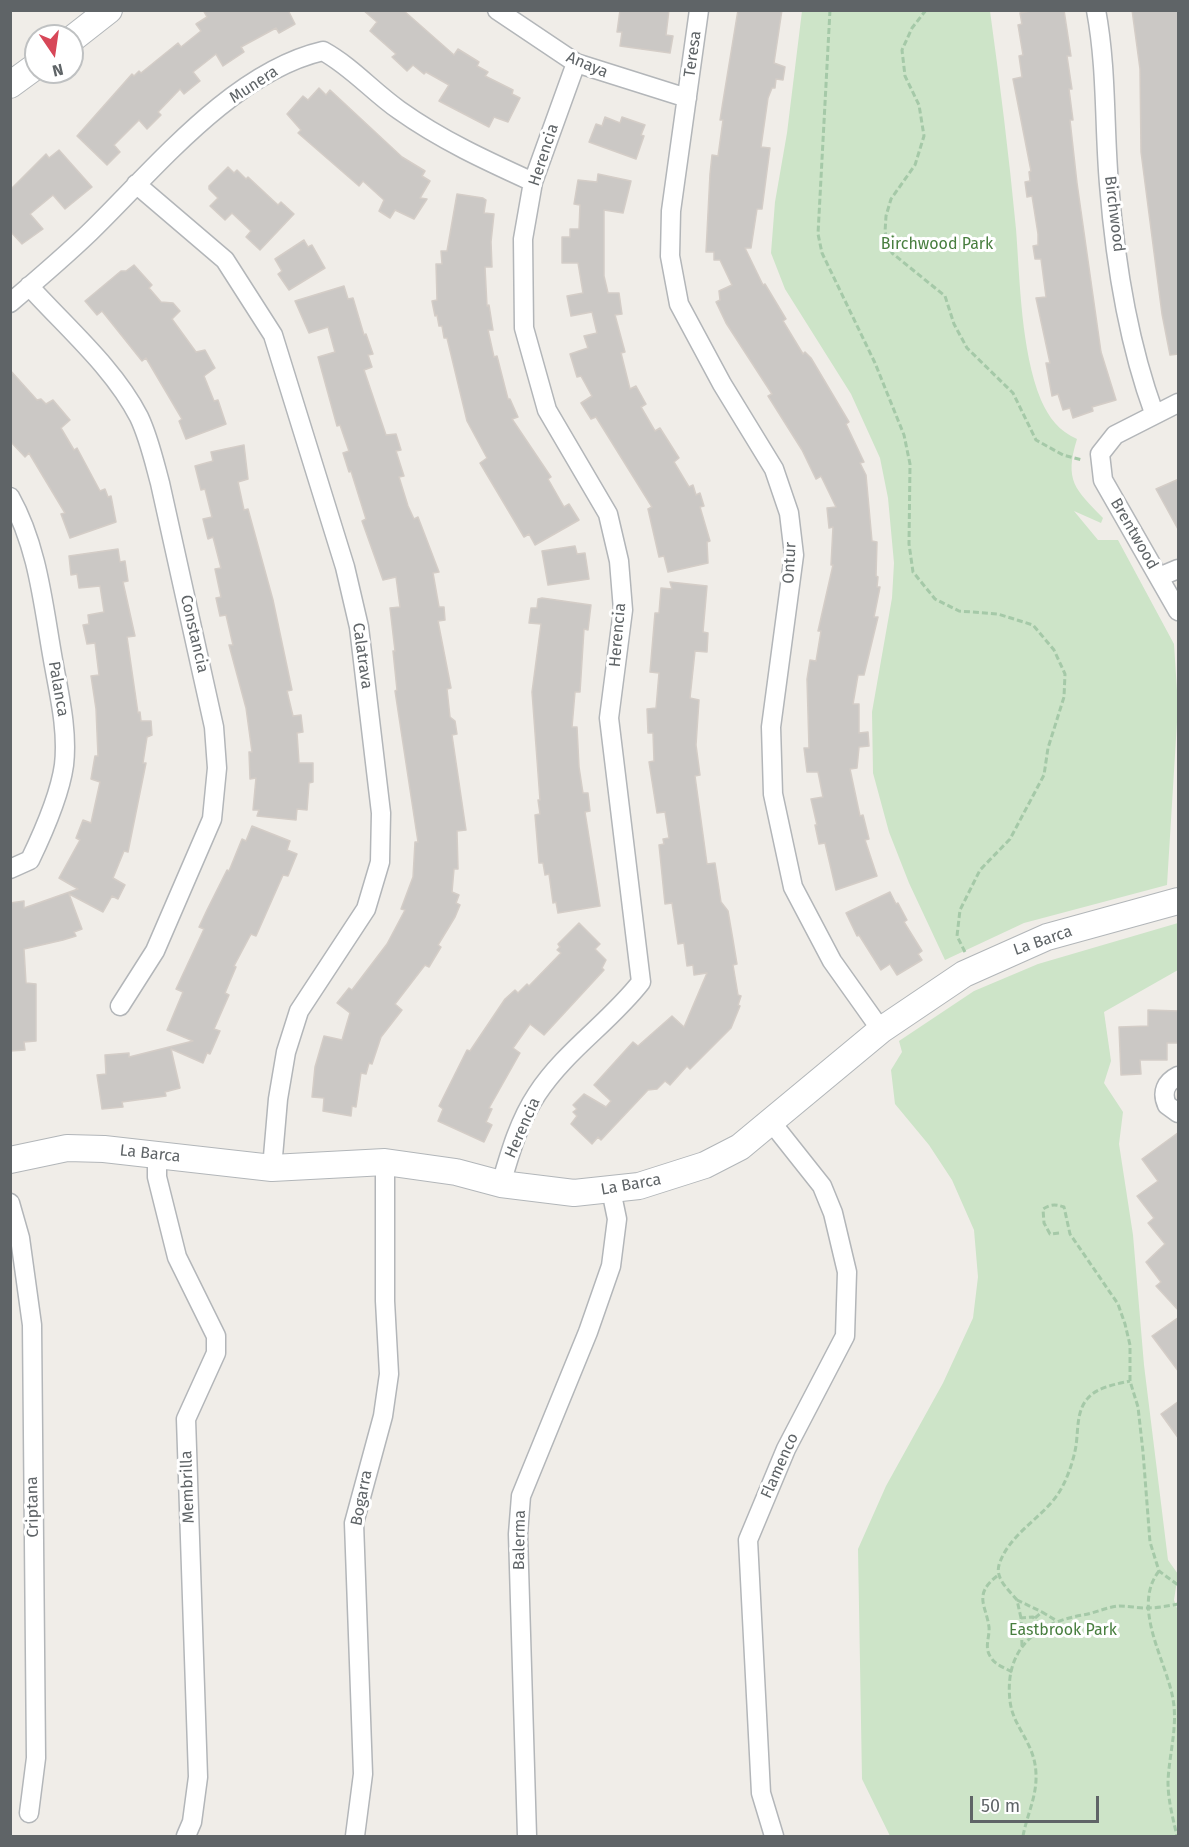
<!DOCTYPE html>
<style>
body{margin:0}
#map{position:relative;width:1189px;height:1847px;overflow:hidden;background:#f0ede8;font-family:"Fira Sans",sans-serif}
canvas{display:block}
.frame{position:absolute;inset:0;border:12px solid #5f6467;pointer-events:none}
.north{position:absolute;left:24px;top:24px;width:60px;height:60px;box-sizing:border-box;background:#fff;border:2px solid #bfc1c2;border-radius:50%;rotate:167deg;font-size:16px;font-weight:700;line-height:24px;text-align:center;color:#5f6467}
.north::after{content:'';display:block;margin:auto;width:21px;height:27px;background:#d74758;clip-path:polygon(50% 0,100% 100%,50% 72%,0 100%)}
.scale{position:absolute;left:970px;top:1796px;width:129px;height:27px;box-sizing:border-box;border:3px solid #5f6467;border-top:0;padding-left:8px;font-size:18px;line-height:21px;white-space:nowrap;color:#5f6467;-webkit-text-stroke:4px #fff;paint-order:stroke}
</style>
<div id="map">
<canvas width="1189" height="1847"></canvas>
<div class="frame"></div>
<div class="north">N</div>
<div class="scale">50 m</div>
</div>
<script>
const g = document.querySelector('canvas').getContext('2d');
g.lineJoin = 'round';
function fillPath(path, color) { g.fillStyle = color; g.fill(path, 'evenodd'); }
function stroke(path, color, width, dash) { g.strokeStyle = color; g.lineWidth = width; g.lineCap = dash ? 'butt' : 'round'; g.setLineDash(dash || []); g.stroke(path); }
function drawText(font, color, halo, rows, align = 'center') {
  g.font = font + ' "Fira Sans",sans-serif'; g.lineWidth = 6; g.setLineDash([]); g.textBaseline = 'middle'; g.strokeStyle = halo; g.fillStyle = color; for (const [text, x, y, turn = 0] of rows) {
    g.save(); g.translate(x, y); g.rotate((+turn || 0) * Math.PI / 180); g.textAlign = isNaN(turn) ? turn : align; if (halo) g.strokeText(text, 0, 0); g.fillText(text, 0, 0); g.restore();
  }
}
fillPath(new Path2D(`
 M802,11H990C1000,83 1009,156 1016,229C1020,281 1021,351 1041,400C1049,418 1059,431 1077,439C1064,481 1075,489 1103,518L1101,523L1074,511L1098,540H1118L1174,644L1178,706L1167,885L1024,923L945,960L909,883L889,832L873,773L872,712L892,598L894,563L888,498L880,458L851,394L785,289L771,253L775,202L787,133Z
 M1178,923V970L1104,1012L1111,1061L1104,1083L1123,1112L1119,1144L1133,1235L1144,1365L1168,1560L1178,1574L1174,1600L1178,1611V1836H890L862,1779L858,1549L886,1486L943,1383L973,1318L978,1277L974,1230L952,1180L929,1145L895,1104L891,1070L902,1052L899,1041L974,991L1038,964Z`), '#cde4c8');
const building = new Path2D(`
 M203,10H288L295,24L279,33L276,28L241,47L244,52L223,66L216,54L193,72L200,81L184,94L180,89L158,112L161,115L147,129L139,120L114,145L120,152L107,165L77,136L132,74L134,76L139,71L141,73L178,43L181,47L201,31L196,24L207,17Z
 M363,10H403L454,55L458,49L479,62L477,66L488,72L485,76L513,90L512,94L520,98L508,122L494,117L489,127L439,101L449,85L426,72L424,74L413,65L407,71L392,57L396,54L370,31L377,22Z
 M620,10H669L666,35L673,36L670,53L620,46L622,32H617Z
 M738,10H782L774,63L785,67L783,80L776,79L775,88H772L768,98L761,147L770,148L762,209H757L751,248H745L763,285L765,284L786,319L783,321L803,354L805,352L811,358L849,422L846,424L864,462L860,463L866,475L872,541L877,542L876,576L878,577L877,587H880L874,617H878L864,675H858L853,704H859V733L868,732L869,746L859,747L857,768L850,769L860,816L863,815L869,839L865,840L877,876L836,890L825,843L819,844L815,825H817L811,799L823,797L818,772H807L804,748H809L807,679L810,660L816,661L821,631H818L833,565H831L833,527L829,528L827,508L836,507L821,476L816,479L802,450L768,396L772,394L726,323L716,302L720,300L719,291L732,285L720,260H714V252H706L710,174L712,155L718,156L723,120H720L723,101Z
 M1036,10H1064L1071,56H1067L1072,89H1069L1073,120H1070L1077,183L1101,352L1116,400L1092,407L1093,411L1073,418L1070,408L1063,410L1058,394L1052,396L1046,363H1050L1036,298L1046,297L1041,259H1035L1033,246L1038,245V234L1032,196L1027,197L1025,182L1030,181L1029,172L1031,171L1013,79L1022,77L1019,56L1023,55L1018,25L1022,24L1020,13Z
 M1132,10H1179V354L1170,355L1162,314L1141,152L1140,69Z
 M319,88L326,95L330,90L402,157L425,171L422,176L430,181L420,198L427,199L414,219L395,210L390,218L379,211L384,200L363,181L359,186L298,133L301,130L287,114L303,96L308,100Z
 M605,117L620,123L622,117L645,125L641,135L644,136L636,159L589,142L596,124L602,126Z
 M59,150L92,187L65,209L53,195L30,214L43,229L22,244L10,231V190L46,154L49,158Z
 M228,167L234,173L237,170L246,179L248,177L278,205L281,202L294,214L260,250L246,237L251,231L232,213L225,220L210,206L218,198L209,189V186Z
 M598,174L631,181L623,213L604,210V276L608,293H619L622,314L615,315L625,352L621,353L630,389L636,386L646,404L641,407L655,431L660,428L679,458L674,462L689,487L693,485L696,495L700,493L704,506L700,507L710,541L707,542L708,563L668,572L664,556L659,557L648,509L652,507L596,417L591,419L581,403L592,396L581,376L577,377L570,354L588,348L584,336L597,333L592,312L571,316L567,296L583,293L578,263H562V237H570V229H579L580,205L574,204L578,180L597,182Z
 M457,194L483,198L486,200L484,213L494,214L491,242L492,267H485L487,306L489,305L493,330H488L494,357L497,356L508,399H510L518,417L512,419L551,477L548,479L564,507L569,504L579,520L535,545L529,534L524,537L480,463L487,458L467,421L447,338H444L442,326H439L437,315L435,316L432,301L437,300L436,264H442L441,251H447Z
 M304,240L308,247L312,245L325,268L289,290L278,274L282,271L275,259Z
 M134,265L152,285L149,288L161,302L173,303L180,311L172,319L196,352L205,350L215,368L204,376L214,401L218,400L226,424L186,439L179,421L182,419L146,358L142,361L102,311L97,315L85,301L121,271H126Z
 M344,286L348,299L353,298L364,335L366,334L373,354L368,355L372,367L364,370L386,435L396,434L401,450L396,451L404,476L399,477L408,506L414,519L418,517L439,572L433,573L439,607H444L445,620L438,621L451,688L447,689L450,717L455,721L457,734L452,735L466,830L457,831L458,869H454L452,892L459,895L456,903L460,905L455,917L438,945L441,947L429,967L425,965L395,1004L402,1010L381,1037L372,1064L369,1063L366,1074L361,1073L356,1107L352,1106L351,1116L323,1111L324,1098L312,1097L315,1067L324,1036L342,1040L350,1013L337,1003L349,988L352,990L387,944L405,910L401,909L413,877L415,842H418L395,691L397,690L393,651H395L390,608L400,607L396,577L383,580L362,521L366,519L351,471L349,472L343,453L349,451L340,425L337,426L318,357L335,352L328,327L309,333L295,301Z
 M10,370L37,400L41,399L46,404L53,400L70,420L61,428L74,450L77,448L100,491L105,489L108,497L111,496L116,522L70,538L61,514L65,513L29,453L25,457L10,441Z
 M244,445L248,479L238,482L244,510L248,509L273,600L292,690L287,691L293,716L301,715L303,732L297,733L299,763H313V782L309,783L307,810L297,809L296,820L257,816L259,810H253L256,778L250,779L249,752H252L246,708L229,645H233L226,615L220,616L216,598L221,597L215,569L221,568L213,537L208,539L203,519L212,517L205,489L201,490L195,466L213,461L211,452Z
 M1179,479V531L1156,489Z
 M575,546L577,554L585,553L589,579L548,585L542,551Z
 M118,549L120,562L125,561L128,581L123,582L135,636L127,637L138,713L140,712L141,721H151L152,735L147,737L143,763H146L128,852L124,851L113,878L125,885L118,899L112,896L103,912L69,894L82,929L74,932L76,936L63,940L24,949L26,983L36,984V1041L24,1042L25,1050L10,1051V903L24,901V908L78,889L59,878L80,840L76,838L83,820L91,823L100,782L91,779L95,756H98L96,709L91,676L99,675L95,643L87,644L83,625L89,624L88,615L104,612L100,586L79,588L77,574L71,575L69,556Z
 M670,582L707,586L703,632L708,633L707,652L695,651L690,698L699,700L696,745L700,775L695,776L707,864L715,863L721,902L728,911L733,940L737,964L733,965L738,995L741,996L738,1005L740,1006L731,1028L690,1069L687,1066L670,1085L665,1081L657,1089L648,1090L601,1140L598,1137L592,1144L571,1124L577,1116L573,1112L577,1109L573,1105L584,1094L606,1107L611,1101L594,1085L633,1042L638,1046L672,1016L684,1027L707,973L694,975L693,965L687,966L684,943L678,944L672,903L665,904L659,845L664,844L663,839L669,838L665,812L657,813L649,762L654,761L653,733H648L647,709L656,708L659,673L650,672L655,613H659L661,588L672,589Z
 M542,598L591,605L588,630L584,629L580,692H575L572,727H577L579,767L583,793H588L590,811L585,812L600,906L558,913L556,902L553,903L549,874L545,875L543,863H539L535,815L540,814L538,800H540L532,692L541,624L529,623L531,608H537L538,599Z
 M252,826L290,841L287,850L297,854L288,876L283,875L256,936L251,934L234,966L236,967L225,993L229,995L214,1029L220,1031L210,1054L207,1053L203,1063L171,1049L180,1088L165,1092L166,1096L122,1102L123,1107L102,1109L97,1075L106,1074L105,1055L129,1053V1057L193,1041L167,1030L183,992L176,989L204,929L199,927L207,910L227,870L229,871L242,839L246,841Z
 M890,892L896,904L898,903L907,920L904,922L922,951L918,954L922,960L897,975L890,964L881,970L859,935L857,936L846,913Z
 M579,923L600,944L595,949L606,960L602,968L604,970L544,1035L530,1024L513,1048L520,1053L489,1108L492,1109L486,1122L492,1125L484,1142L438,1121L443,1109L439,1106L467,1050L470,1051L505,999L515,990L518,993L527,984L529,986L561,953L557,950L560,947L558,944Z
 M1148,1010L1179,1011V1043H1167V1060H1140L1141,1074L1121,1075L1119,1027L1148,1026Z
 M1179,1132V1311L1156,1286L1161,1282L1146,1262L1165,1244L1148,1223L1154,1218L1137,1196L1158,1181L1142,1159Z
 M1179,1317V1372L1152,1336Z
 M1179,1401V1439L1161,1414Z`);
fillPath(building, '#cbc8c5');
stroke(building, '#d4cdc7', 1.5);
const street = new Path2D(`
 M497,10L576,63L687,98
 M699,10L671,211L670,256L679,304L722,384L774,469L789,513L794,555L771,727L773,794L793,887L832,961L881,1030
 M1096,10C1107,68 1104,126 1109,184C1115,260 1128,342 1154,413
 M136,184L225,260L273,335L345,567L359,627L381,813L380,862L366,909L299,1011L286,1052L278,1099L272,1168
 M29,286C66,327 114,368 139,417C149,438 154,461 160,483L214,727L217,768L212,819L155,951L120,1006
 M10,303C37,280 64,257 89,233C154,170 232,72 323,51C352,67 372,91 399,110C441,140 487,161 533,182
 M1178,403L1115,435L1100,454L1103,480L1178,611
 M10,497C38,547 43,604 53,660C59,694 68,730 64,765C60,794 43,833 30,860L10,869
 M1159,577L1178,569
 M1178,1076C1166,1082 1161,1092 1167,1105L1178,1113
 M772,1123L822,1186L833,1213L847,1272L845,1336L786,1449L748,1540L761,1793L774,1836
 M157,1154V1177L177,1257L216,1336V1353L186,1419L198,1777L192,1822L186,1836
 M501,1184C510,1153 519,1121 537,1094C565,1051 610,1022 641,982L609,718L623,610L619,561L608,514L547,410L524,328L523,239L533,182L576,63
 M10,1203L20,1238L32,1325L36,1758L29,1813
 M355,1836L363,1774L354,1523L383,1416L389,1374L385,1301V1162
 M527,1836L518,1534L521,1496L588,1332L611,1266L617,1219L611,1190`);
const secondary = new Path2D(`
 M72,39L109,10
 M10,85L36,66
 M10,1160L67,1148L104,1149L272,1168L385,1162L456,1172L501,1184L574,1193L639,1186L705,1165L740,1147L881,1030L964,974L1047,937L1178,901`);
stroke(street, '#b3b6b9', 21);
stroke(secondary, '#b2b6b9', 28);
stroke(new Path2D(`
 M830,10L818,234L822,253L875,363L904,435L910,464L909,544L913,572L935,599L959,611L998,614L1033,625L1054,650L1065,674L1064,697L1048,748L1044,775L1010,839L980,870L960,910L957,936L965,952
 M926,10L912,28L902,50L905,76L919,105L924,136L915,165L891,199L886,216L885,232L892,253L945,296L954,324L967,348L1013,393L1036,440L1063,455L1082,460
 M1059,1233L1050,1234L1044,1223L1043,1209C1051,1204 1055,1204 1064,1207L1070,1234L1118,1304L1125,1324L1130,1345V1381L1138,1407L1143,1452L1150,1542L1159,1571L1178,1585
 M1159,1571C1131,1607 1166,1660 1173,1699C1178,1727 1169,1754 1168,1782C1168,1800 1173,1819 1177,1836
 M997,1576C973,1595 986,1605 989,1627C990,1638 983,1648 992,1659C996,1665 1005,1668 1012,1672
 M1017,1600C1009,1590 995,1579 999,1565C1008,1535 1041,1519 1058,1494C1066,1482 1072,1465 1075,1451C1079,1434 1075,1412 1088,1398C1097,1387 1117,1384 1130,1381
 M1021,1618L1017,1600L1042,1612
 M1035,1618L1042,1612L1057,1621
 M1022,1646L1021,1618L1033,1617L1041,1628
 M1023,1836C1027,1815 1037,1796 1036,1774C1035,1742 1013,1728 1010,1701C1004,1649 1036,1623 1083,1615C1095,1613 1107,1607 1119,1606C1128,1606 1138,1608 1147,1608C1157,1608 1168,1606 1178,1604`), '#a5c9a8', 3, [6, 3]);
stroke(street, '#fff', 18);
stroke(secondary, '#fff', 26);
drawText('16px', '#5f6467', '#fff', [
 ["Teresa",693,54,-82],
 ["Anaya",587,65,23],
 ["Munera",254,85,-33],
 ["Herencia",544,155,-72],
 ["Birchwood",1114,214,83],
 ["Brentwood",1134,534,60],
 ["Ontur",790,563,-87],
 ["Constancia",194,634,77],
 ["Herencia",618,635,-85],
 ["Calatrava",362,656,82],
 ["Palanca",58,689,80],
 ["La Barca",1043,941,-19],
 ["Herencia",523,1128,-66],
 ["La Barca",150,1154,6],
 ["La Barca",631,1185,-10],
 ["Flamenco",780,1466,-66],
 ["Membrilla",188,1487,-92],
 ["Bogarra",362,1498,-79],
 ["Criptana",33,1507,-91],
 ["Balerma",520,1540,-89]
]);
drawText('16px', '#487e3f', '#fff', [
 ["Birchwood Park",937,245],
 ["Eastbrook Park",1063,1631]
]);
</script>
